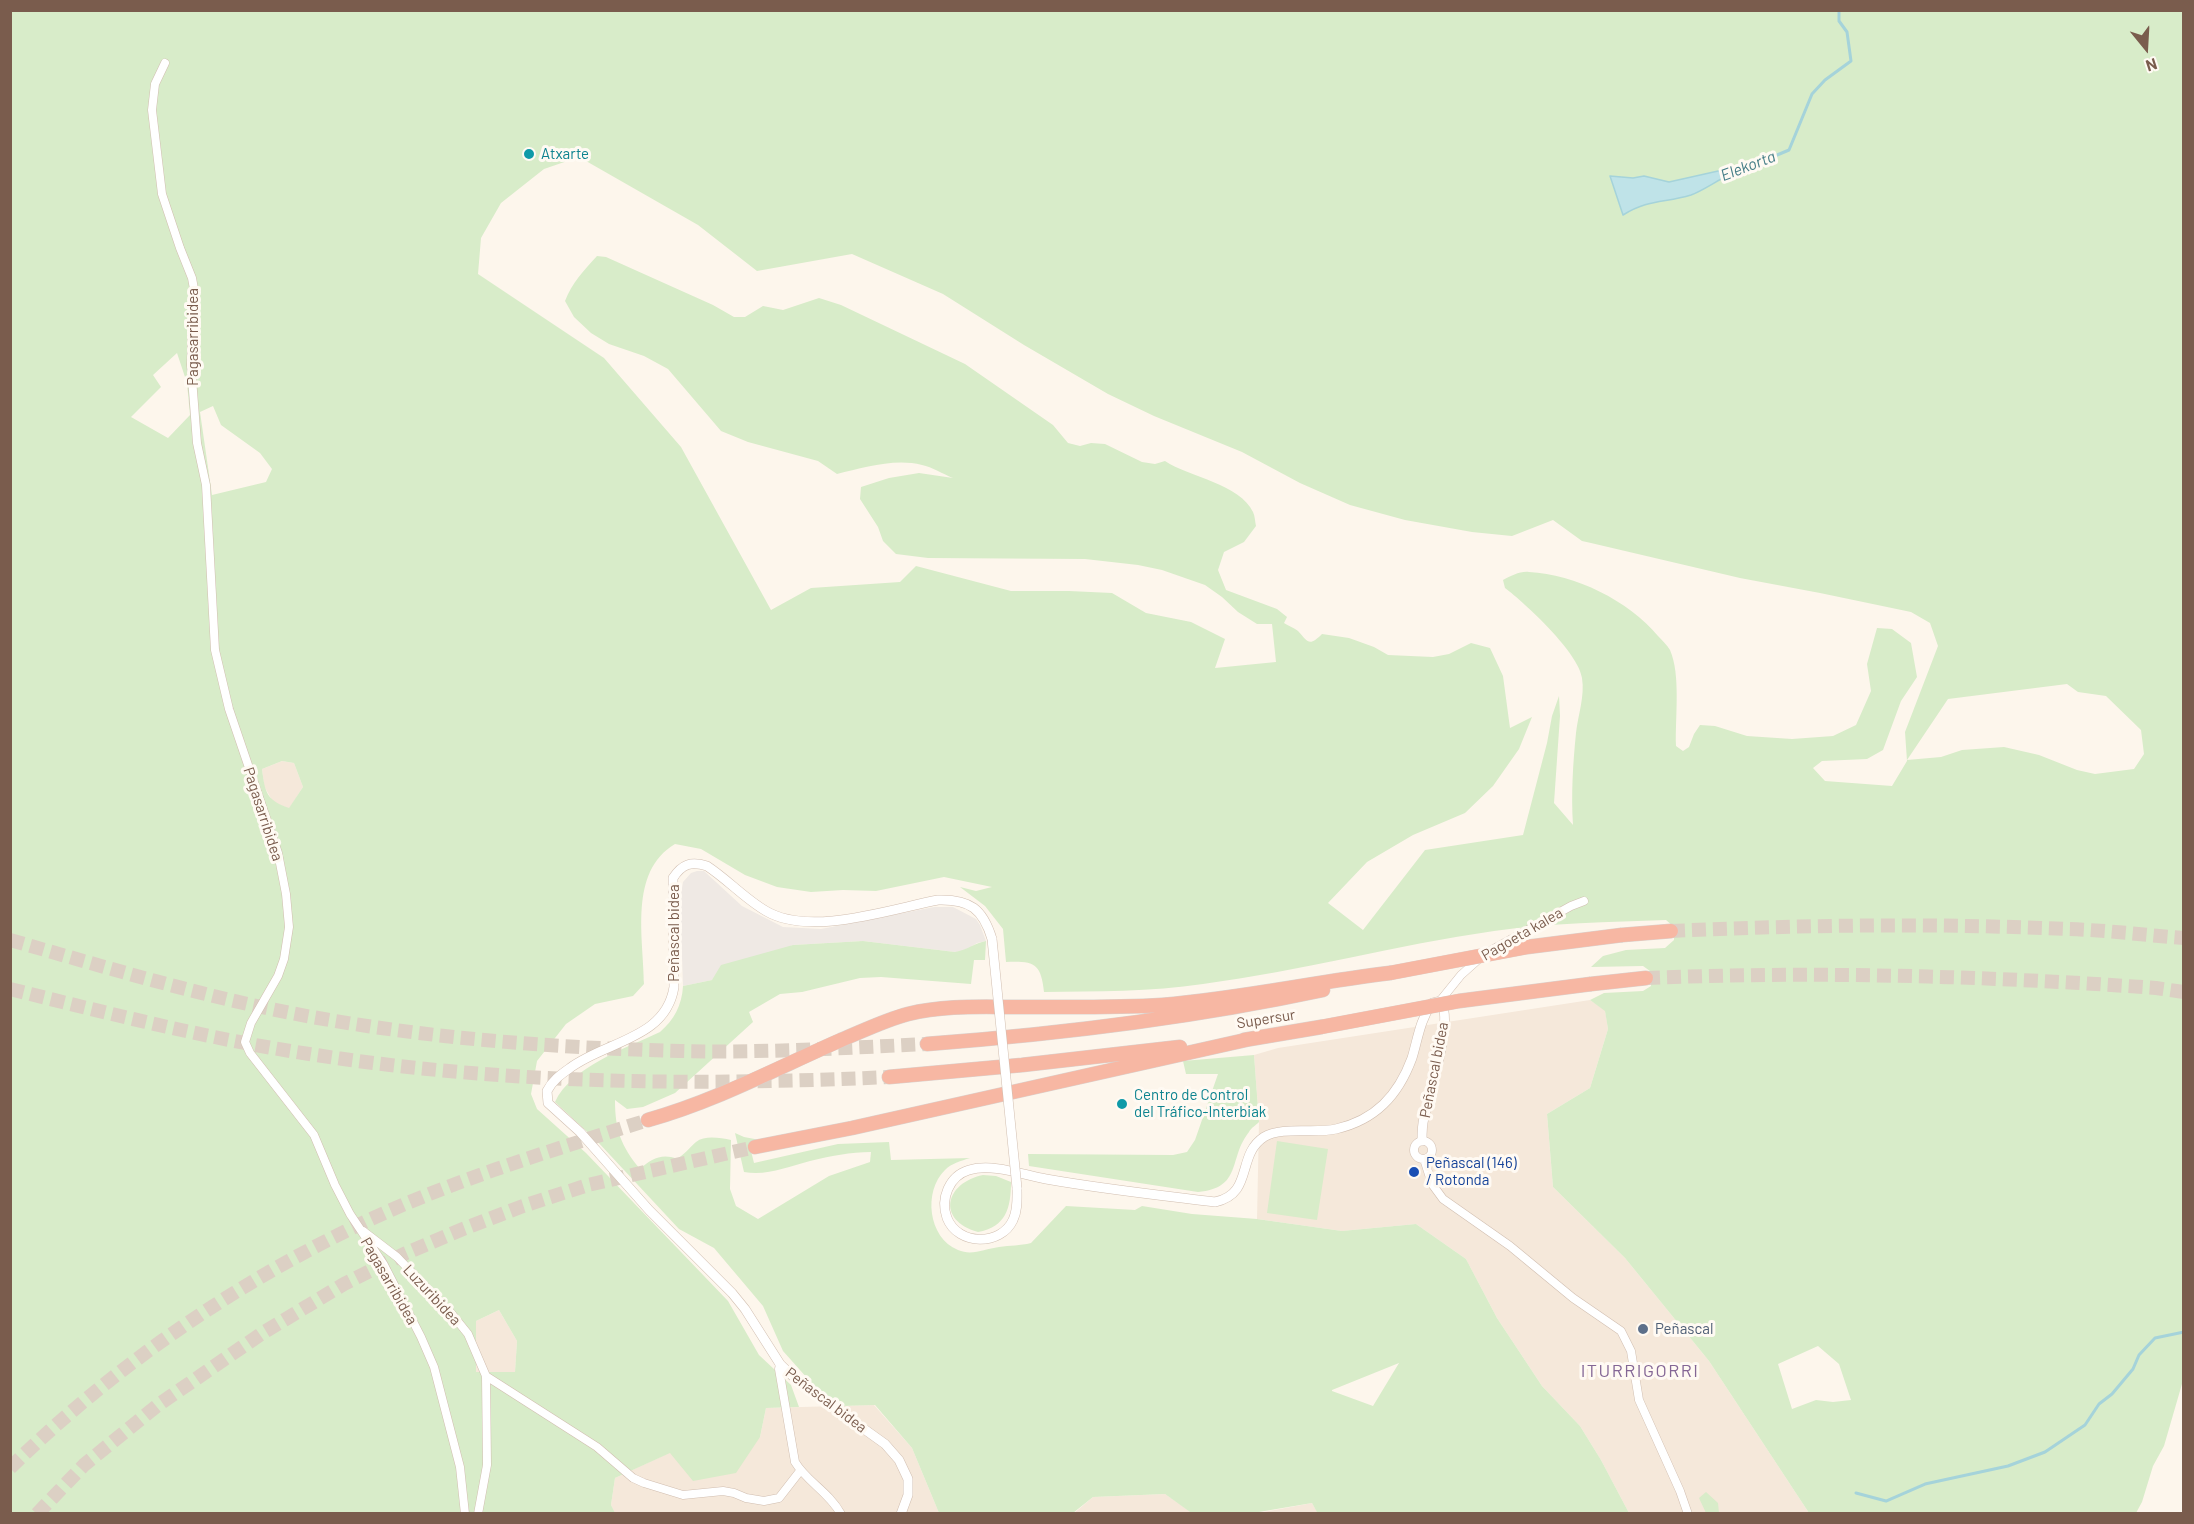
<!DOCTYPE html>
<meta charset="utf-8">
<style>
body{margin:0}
#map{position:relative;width:2194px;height:1524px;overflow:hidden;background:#fdf6ec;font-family:Barlow,sans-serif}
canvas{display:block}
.frame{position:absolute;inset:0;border:12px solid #7a5c4d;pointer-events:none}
.north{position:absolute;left:2116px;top:18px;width:60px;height:60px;-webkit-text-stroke:4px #fffaf3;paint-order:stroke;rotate:162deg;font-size:16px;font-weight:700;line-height:24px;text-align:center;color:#7a5c4d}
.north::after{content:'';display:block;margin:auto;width:21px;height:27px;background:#7a5c4d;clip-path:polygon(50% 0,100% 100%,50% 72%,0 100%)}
</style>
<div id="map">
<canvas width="2194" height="1524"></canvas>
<div class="frame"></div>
<div class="north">N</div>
</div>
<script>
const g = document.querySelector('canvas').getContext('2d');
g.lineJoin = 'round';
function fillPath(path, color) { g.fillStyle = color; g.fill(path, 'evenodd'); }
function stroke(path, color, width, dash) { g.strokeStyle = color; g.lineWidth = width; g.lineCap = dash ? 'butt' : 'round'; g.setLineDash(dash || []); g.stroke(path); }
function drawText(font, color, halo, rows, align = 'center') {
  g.font = font + ' Barlow,sans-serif'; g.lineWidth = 6; g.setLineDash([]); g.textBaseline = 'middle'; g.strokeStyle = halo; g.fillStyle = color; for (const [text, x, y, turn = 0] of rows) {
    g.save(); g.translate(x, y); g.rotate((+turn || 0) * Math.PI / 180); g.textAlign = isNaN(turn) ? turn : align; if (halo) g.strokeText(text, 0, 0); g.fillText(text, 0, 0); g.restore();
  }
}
fillPath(new Path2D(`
 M282,761L294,763L303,787L289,809L273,802L264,786L262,769Z
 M1590,1000L1605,1010L1608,1029L1590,1088L1547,1114L1553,1187L1625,1258L1709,1361L1809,1513H1629L1601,1460L1580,1426L1542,1386L1497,1318L1466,1259L1416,1224L1342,1231L1257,1219L1259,1122L1254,1055L1278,1048Z
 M499,1310L517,1341L515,1373L476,1372V1321Z
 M874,1405L912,1448L939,1513L615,1514L611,1505L615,1478L671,1452L760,1437L766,1408Z
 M1165,1494L1193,1513L1073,1514L1093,1497Z
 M1312,1503L1318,1513L1253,1514Z`), '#f5e8da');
fillPath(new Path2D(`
 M697,871H704L742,906L783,927L821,929L934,907H953L976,919L980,925L986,941L977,943L964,951L955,952L863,941L793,945L712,980L683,986L680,900L683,882L691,873Z`), '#efe9e4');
fillPath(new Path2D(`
 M10,11H2183L2184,1377L2164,1446L2153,1466L2142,1502L2136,1513H1809L1709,1361L1625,1258L1553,1187L1547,1114L1590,1088L1608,1029L1605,1011L1590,1000L1604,993L1643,991L1651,986L1650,971L1643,966L1591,967L1603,956L1626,950L1665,948L1674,940V927L1666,920C1609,922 1551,923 1494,931C1396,945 1301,971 1203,984C1151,992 1097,991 1044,992C1041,963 1034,961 1006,962L1003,929L985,906L960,887L976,891L992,887L944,877L876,891L843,890L811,892L777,887L745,875L701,849L675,844C628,872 644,939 644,984L633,996L595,1004L566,1024L537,1061L531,1094L537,1109L586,1153L728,1301L759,1355L791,1385L799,1407L766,1408L760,1437L736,1473L693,1481L670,1453L615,1478L611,1505L615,1513H11ZM579,157L698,225L757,271L852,254L943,294L1024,345L1108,394L1154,416L1242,452L1300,483L1350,505L1405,520L1472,532L1512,536L1553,520L1582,541L1591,543L1740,578L1820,593L1911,612L1930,623L1938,646L1905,732L1907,761L1892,786L1825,781L1813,768L1822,761L1867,759L1883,750L1901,701L1917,677L1911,643L1892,629L1877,628L1867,664L1871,691L1856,725L1833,736L1792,739L1747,736L1715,726L1700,725L1694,734L1689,747L1683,751L1676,746C1675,718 1681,675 1670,650C1667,645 1662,640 1658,636C1629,601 1575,574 1529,572C1520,571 1511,576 1503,580L1505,588C1525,603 1579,653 1582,678C1585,696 1578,715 1576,733C1573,763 1571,794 1573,825L1554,803L1560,716L1559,696L1552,716L1547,743L1523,835L1425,850L1363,930L1328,903L1367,862L1413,835L1465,813L1493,786L1519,749L1532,717L1510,728L1503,676L1490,648L1471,643L1449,654L1433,657L1388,655L1374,647L1349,638L1322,634C1309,647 1308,642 1298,631C1295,628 1288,626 1284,623L1287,617L1277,609L1226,590L1218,570L1224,552L1244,542L1256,526C1255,522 1255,516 1253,512C1240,484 1189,477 1165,461L1155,464L1142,462L1105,444L1091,443L1080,446L1068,443L1053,425L965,364L841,305L819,298L783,310L763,306L745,317H734L713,305L606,257L597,256C584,270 572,283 565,301L574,317L591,333L609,344L644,356L668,369L721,431L748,442L818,461L837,474C863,468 894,458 922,465C932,467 943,474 953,478L919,473L889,478L861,487L860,499L878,527L883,541L896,554L928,558L1085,559L1138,565L1162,570L1205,585L1222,597L1238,612L1257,624H1272L1276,662L1215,668L1225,639L1191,622L1146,613L1112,593L1069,591H1011L916,566L900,582L811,588L771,610L681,447L604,358L478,274L481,238L501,203L544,169ZM177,353L187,383L190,415L168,438L131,417L161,387L153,375ZM213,406L221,425L260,453L272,469L266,482L212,495L200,412ZM2067,684L2078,692L2106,696L2141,730L2144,754L2134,769L2095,774L2077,770L2039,755L2004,747L1962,750L1941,757L1907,760L1948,699ZM282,761L294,763L303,787L289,808C266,800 265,792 262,769ZM499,1310L517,1341L515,1372H476V1321ZM1818,1346L1839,1364L1851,1400L1833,1402L1816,1400L1792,1409L1778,1364Z
 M863,941L955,952C967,950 975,943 986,941L985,960H974L971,984L881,977L860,978L802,992L780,994L749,1012L753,1022L675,1093L643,1107L627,1109L615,1100C615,1130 621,1146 640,1169C651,1159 662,1153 677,1159C685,1154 689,1148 696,1142C705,1135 720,1138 731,1140L730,1189L736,1206L758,1219L829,1176L870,1162L871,1152C851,1152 830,1156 810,1161C787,1167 767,1176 744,1172L735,1133L744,1137L760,1140L749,1143L754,1163L838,1144L889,1142L891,1160L970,1158C961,1161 952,1163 945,1170C923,1191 928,1238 958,1250C972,1256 984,1249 999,1247C1010,1245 1020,1246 1031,1243L1066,1206L1135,1210L1142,1206L1192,1214L1257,1219L1342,1231L1416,1224L1466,1259L1497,1318L1542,1386L1580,1426L1601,1460L1629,1513L1318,1514L1312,1503L1253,1513L1193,1514L1165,1494L1093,1497L1073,1513H939L912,1448L875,1405L842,1406L816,1388L783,1351L763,1306L714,1248L679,1229L596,1140L555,1102C571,1067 626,1048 660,1032C674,1020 682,1005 683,986L712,980L721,965L793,945ZM1399,1363L1373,1406L1332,1391V1390Z
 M1254,1055L1259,1122C1256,1125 1251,1128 1249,1132C1228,1158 1243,1188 1198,1192L1029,1166L1028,1154L1173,1155L1187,1152L1195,1140L1218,1074H1186L1183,1061Z
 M1277,1141L1328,1149L1317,1220L1267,1213Z
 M983,1175L996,1176L1011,1182C1011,1208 1006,1227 978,1232C936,1220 945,1183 983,1175Z
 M1706,1492L1718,1503L1719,1513H1706L1699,1498Z`), '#d8ecc9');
const water = new Path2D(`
 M1727,169L1729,175C1716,181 1704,190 1691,195C1665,203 1648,199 1623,215L1610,176L1633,178L1644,176L1669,182Z`);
fillPath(water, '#bfe3e8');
stroke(water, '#a5d3da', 1.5);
stroke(new Path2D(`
 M1727,173L1751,166L1789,150L1812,94L1825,80L1851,61L1847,32L1839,21V10
 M1856,1493L1886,1501L1925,1484L2008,1466L2045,1452L2085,1425L2099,1404L2112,1394L2133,1369L2139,1355L2155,1338L2184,1332`), '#a5d3da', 3);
stroke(new Path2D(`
 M1671,931C1802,925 1934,923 2066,929C2105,930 2144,935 2184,938
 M10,940C112,969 214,1000 318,1018C437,1039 559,1048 680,1051C762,1053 845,1048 927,1044
 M1646,978C1817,971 1986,976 2156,988L2184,992
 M10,989C111,1014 213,1040 316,1055C505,1084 698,1086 889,1077
 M10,1468C106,1374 218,1295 338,1235C436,1185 544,1153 648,1120
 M37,1514L84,1465L158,1405L261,1334L344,1284L404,1254L463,1229L523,1206L588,1185L755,1147`), '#dcd0c4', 14, [14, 7]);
const minor = new Path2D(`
 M165,63L155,84L152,110L162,194L180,248L192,278L194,289L191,365L197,443L206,485L215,650L229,709L278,853L286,894L289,927L284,959L278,976L251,1023L245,1042L250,1053L314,1135L335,1185L350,1214L384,1265L421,1337L434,1367L460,1467L465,1514
 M1490,951L1571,906L1584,901
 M1440,1001L1461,975L1480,958
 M1414 1150a9 9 0 1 1 18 0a9 9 0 1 1-18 0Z
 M1424,1159L1432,1184L1443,1199L1510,1246L1573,1298L1621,1331L1631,1351L1639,1400L1680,1491L1688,1514
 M363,1231L397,1257L451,1313L468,1334L486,1376L487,1465L478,1514
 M780,1364L779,1369L795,1462C807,1482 828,1491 841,1514
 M486,1376L597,1447L633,1478L644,1483L683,1495L723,1491L734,1493L746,1498L764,1501L779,1498L800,1471`);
const tertiary = new Path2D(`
 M1017,1188C1017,1198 1018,1210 1013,1220C1001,1246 958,1246 947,1218C940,1199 949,1176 969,1170C993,1163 1023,1175 1046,1179C1102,1189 1158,1195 1215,1202C1254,1194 1236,1155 1264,1137C1282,1126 1315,1134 1336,1129C1375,1120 1398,1096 1412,1058C1418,1038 1420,1020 1432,1003L1440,1001C1455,1018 1429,1094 1424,1118C1422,1125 1422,1133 1422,1141
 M901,1514L908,1495V1479L899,1460L885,1444L800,1383L780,1364L745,1309L732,1293L649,1210L580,1132L548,1103L547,1091C552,1081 560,1075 570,1068C606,1041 666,1039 674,987L673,878C682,864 691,861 707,866C727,879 745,899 766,911C810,937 891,909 938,900C970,899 983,909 992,939`);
const motorway = new Path2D(`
 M1622,935L1671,931
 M1591,984L1646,978
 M1244,1040L1321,1027
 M927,1044C1060,1034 1192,1018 1323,990
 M889,1077L1022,1065L1180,1047
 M648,1120C716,1101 777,1068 841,1040C863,1031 885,1020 908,1014C944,1005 980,1007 1017,1007C1065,1007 1114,1008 1162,1005C1238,999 1314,982 1390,973
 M755,1147L852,1128L1250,1039`);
stroke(minor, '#d1beb0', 9);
stroke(tertiary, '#d1beb0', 10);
stroke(motorway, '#dad1cd', 15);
stroke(minor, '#fff', 8);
stroke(tertiary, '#fff', 9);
stroke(motorway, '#f7b7a3', 14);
const tertiaryBridge = new Path2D(`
 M992,939L1017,1188`);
const motorwayBridge = new Path2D(`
 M1390,973L1527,947L1622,935
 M1321,1027L1459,1001L1591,984`);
stroke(tertiaryBridge, '#d1beb0', 10, []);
stroke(motorwayBridge, '#dad1cd', 15, []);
stroke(tertiaryBridge, '#fff', 9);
stroke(motorwayBridge, '#f7b7a3', 14);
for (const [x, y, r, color] of [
 [529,154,6,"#0f9aa8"],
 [1122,1104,6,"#0f9aa8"],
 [1414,1172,6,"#1a4fb4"],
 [1643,1329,6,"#5c6f8a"]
]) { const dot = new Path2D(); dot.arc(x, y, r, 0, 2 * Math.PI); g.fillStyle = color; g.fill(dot); stroke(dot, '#fffaf3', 2); }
drawText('15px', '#0d838f', '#fffaf3', [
 ["Atxarte",541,154],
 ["Centro de Control",1134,1095],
 ["del Tráfico-Interbiak",1134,1112]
], 'left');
drawText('15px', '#7a5c4d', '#fffaf3', [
 ["Pagasarribidea",193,337,-90],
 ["Pagasarribidea",263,814,72],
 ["Peñascal bidea",674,933,-90],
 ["Pagoeta kalea",1522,934,-30],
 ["Supersur",1266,1019,-9],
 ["Peñascal bidea",1434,1070,-79],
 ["Pagasarribidea",389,1281,60],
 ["Luzuribidea",432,1295,47],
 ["Peñascal bidea",826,1400,37]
]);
drawText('15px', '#164399', '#fffaf3', [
 ["Peñascal (146)",1426,1163],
 ["/ Rotonda",1426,1180]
], 'left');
drawText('15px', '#4e5e75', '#fffaf3', [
 ["Peñascal",1655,1329]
], 'left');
drawText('italic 16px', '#437c86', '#fffaf3', [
 ["Elekorta",1748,166,-21]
]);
g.letterSpacing = '1.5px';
drawText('18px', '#846695', '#fffaf3', [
 ["ITURRIGORRI",1640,1371]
]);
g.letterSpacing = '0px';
</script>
